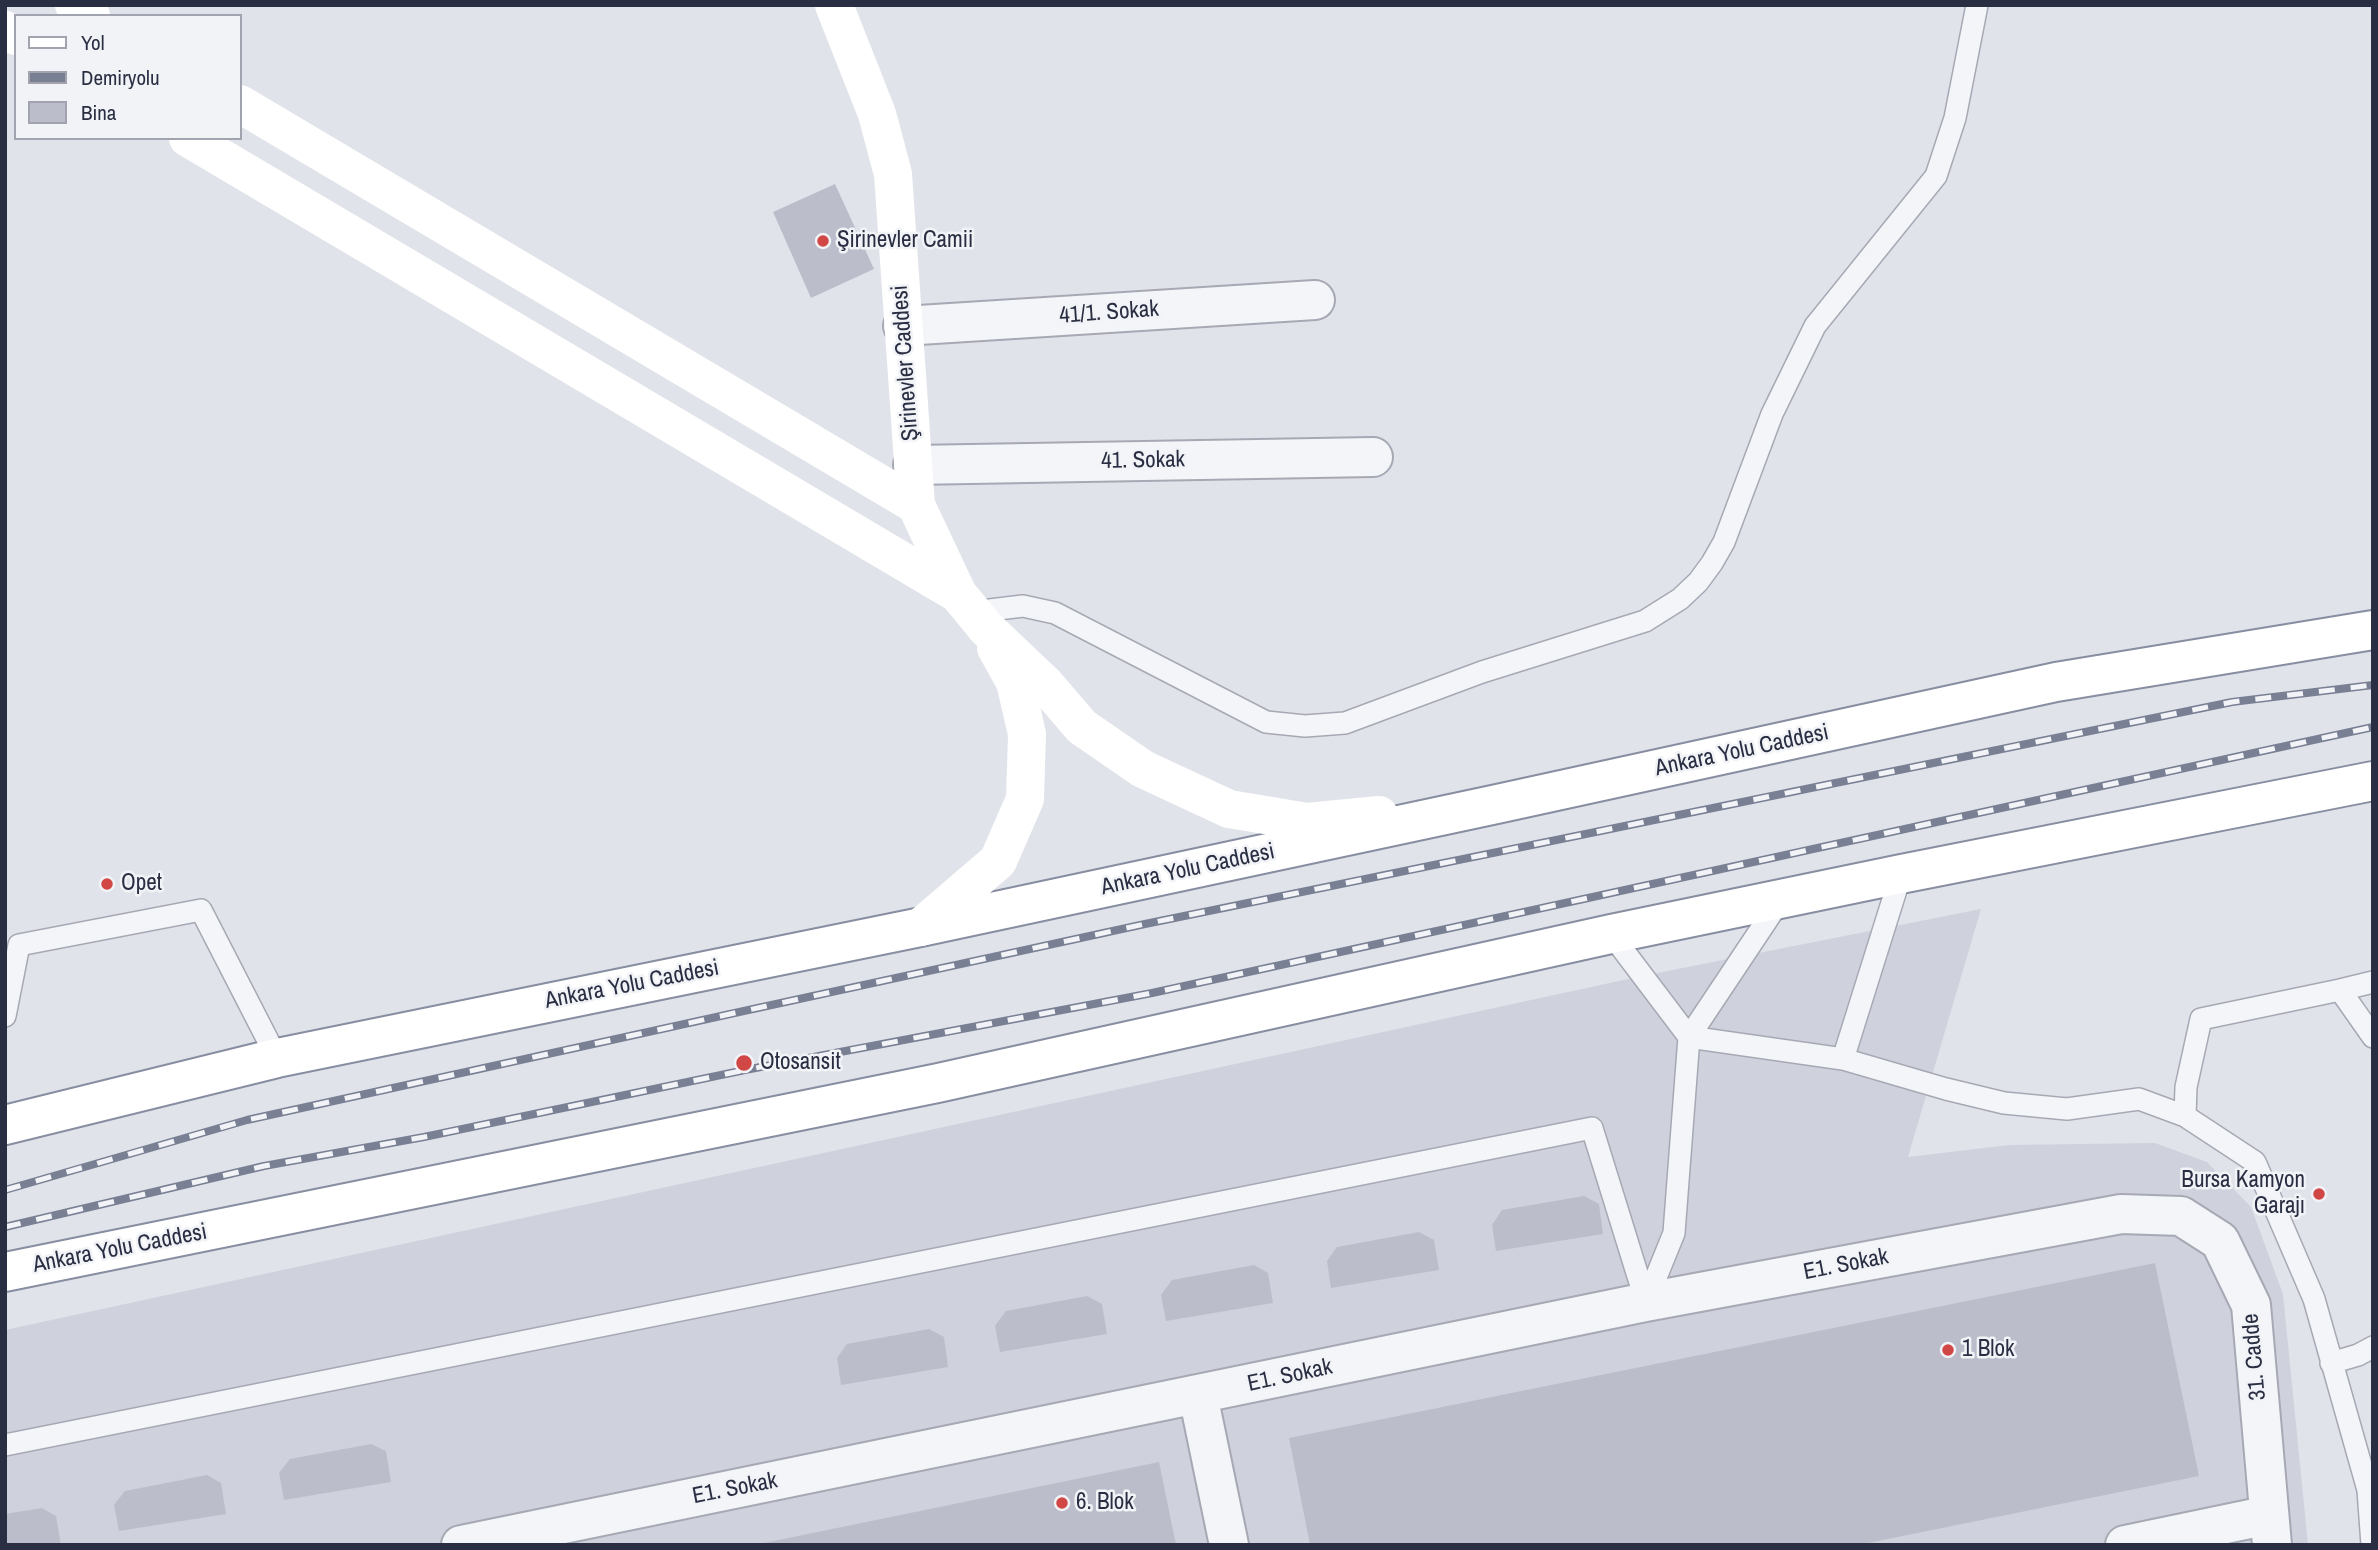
<!DOCTYPE html>
<meta charset="utf-8">
<style>
body{margin:0}
#map{position:relative;width:2378px;height:1550px;overflow:hidden;background:#e1e3ea;font-family:"Archivo Narrow",sans-serif}
canvas{display:block}
.frame{position:absolute;inset:0;border:7px solid #292e42;pointer-events:none}
.legend{position:absolute;left:14px;top:14px;width:228px;height:126px;box-sizing:border-box;background:#f1f3f7;border:2px solid #a1a4af;margin:0;padding:9px 12px;list-style:none;font-size:21px;color:#292e42}
.legend li{display:flex;align-items:center;gap:14px;height:35px}
.legend b{width:35px;border:2px solid #a1a4af}
</style>
<div id="map">
<canvas width="2378" height="1550"></canvas>
<div class="frame"></div>
<ul class="legend">
<li><b style="height:9px;background:#fff"></b>Yol</li>
<li><b style="height:9px;background:#7a8094"></b>Demiryolu</li>
<li><b style="height:19px;background:#bbbeca"></b>Bina</li>
</ul>
</div>
<script>
const g = document.querySelector('canvas').getContext('2d');
g.lineJoin = 'round';
function fillPath(path, color) { g.fillStyle = color; g.fill(path, 'evenodd'); }
function stroke(path, color, width, dash) { g.strokeStyle = color; g.lineWidth = width; g.lineCap = dash ? 'butt' : 'round'; g.setLineDash(dash || []); g.stroke(path); }
function drawText(font, color, halo, rows, align = 'center') {
  g.font = font + ' "Archivo Narrow",sans-serif'; g.lineWidth = 5; g.setLineDash([]); g.textBaseline = 'middle'; g.strokeStyle = halo; g.fillStyle = color; for (const [text, x, y, turn = 0] of rows) {
    g.save(); g.translate(x, y); g.rotate((+turn || 0) * Math.PI / 180); g.textAlign = isNaN(turn) ? turn : align; if (halo) g.strokeText(text, 0, 0); g.fillText(text, 0, 0); g.restore();
  }
}
fillPath(new Path2D(`
 M1981,909L1908,1157L2009,1145L2155,1143L2207,1162L2251,1207L2283,1294L2308,1545H5V1330L1642,976Z`), '#cfd2dc');
fillPath(new Path2D(`
 M835,184L874,269L811,298L773,212Z
 M1584,1196L1599,1204L1603,1234L1496,1251L1492,1225L1502,1210Z
 M1419,1232L1434,1240L1439,1270L1331,1288L1327,1261L1337,1247Z
 M2155,1263L2199,1476L1858,1545H1310L1289,1438Z
 M1254,1265L1268,1273L1273,1303L1166,1321L1161,1295L1172,1280Z
 M1087,1296L1102,1304L1107,1334L1000,1352L995,1326L1006,1311Z
 M929,1329L944,1337L948,1367L841,1385L837,1358L847,1344Z
 M371,1444L386,1451L391,1482L284,1500L279,1473L290,1459Z
 M1159,1462L1176,1545H759V1544Z
 M207,1475L221,1483L226,1514L119,1531L114,1505L125,1491Z
 M42,1508L56,1516L61,1545H5V1514Z`), '#bbbeca');
const lane = new Path2D(`
 M973,612L1023,606L1055,613L1266,722L1305,726L1345,723L1482,672L1645,621L1680,599L1698,582L1712,563L1724,542L1772,414L1815,326L1936,176L1955,118L1977,5
 M1611,934L1689,1037L1843,1059L1946,1089L2004,1103L2067,1109L2139,1099L2185,1116L2255,1162L2314,1299L2368,1490L2372,1545
 M2340,990L2373,982
 M5,1016L19,945L201,910L277,1058
 M1843,1059L1901,874
 M2185,1116L2186,1087L2201,1019L2340,990L2373,1037
 M1646,1302L1674,1233L1689,1037L1781,899
 M2331,1363L2358,1355L2373,1347
 M5,1445L1592,1128L1646,1302`);
const street = new Path2D(`
 M903,326L1315,300
 M913,465L1373,457
 M1198,1395L1229,1545
 M461,1545L1646,1302L2121,1214L2181,1216L2220,1241L2251,1305L2272,1545
 M2125,1545L2269,1515`);
const highway = new Path2D(`
 M5,1125L277,1058L921,927L1497,804L2056,682L2373,630
 M5,1272L938,1083L1611,934L1901,874L2373,781`);
stroke(lane, '#a6a9b4', 24);
stroke(street, '#a6a9b4', 42);
stroke(highway, '#888ea1', 42);
stroke(lane, '#f4f5f8', 21);
stroke(street, '#f4f5f8', 38);
stroke(new Path2D(`
 M74,5L91,16
 M834,5L877,114L893,174L916,505L958,594L986,628L1044,683L1082,727L1143,769L1229,809L1307,822L1379,815
 M5,30L16,36
 M240,104L916,505
 M188,138L958,594
 M921,927L998,861L1025,799L1027,734L1015,682L996,648`), '#fff', 38);
stroke(highway, '#fff', 38);
const rail = new Path2D(`
 M5,1190L247,1120L730,1014L1145,924L2232,702L2373,685
 M5,1227L264,1166L424,1137L745,1070L1152,993L2373,727`);
stroke(rail, '#7a8094', 8);
stroke(rail, '#f1f3f7', 5, [16]);
for (const [x, y, r, color] of [
 [823,241,7,"#d14745"],
 [107,884,7,"#d14745"],
 [744,1063,9,"#d14745"],
 [2319,1194,7,"#d14745"],
 [1948,1350,7,"#d14745"],
 [1062,1503,7,"#d14745"]
]) { const dot = new Path2D(); dot.arc(x, y, r, 0, 2 * Math.PI); g.fillStyle = color; g.fill(dot); stroke(dot, '#f1f3f7', 2.5); }
drawText('23px', '#292e42', '#f1f3f7', [
 ["Şirinevler Camii",837,241],
 ["Opet",121,884],
 ["Otosansit",760,1063],
 ["Bursa Kamyon",2305,1181,"right"],
 ["Garajı",2305,1207,"right"],
 ["1 Blok",1962,1350],
 ["6. Blok",1076,1503]
], 'left');
drawText('23px', '#292e42', '#f1f3f7', [
 ["41/1. Sokak",1109,313,-4],
 ["Şirinevler Caddesi",906,363,-94],
 ["41. Sokak",1143,461,-1],
 ["Ankara Yolu Caddesi",1742,751,-12],
 ["Ankara Yolu Caddesi",1188,870,-12],
 ["Ankara Yolu Caddesi",632,985,-11],
 ["Ankara Yolu Caddesi",120,1249,-11],
 ["E1. Sokak",1846,1265,-11],
 ["31. Cadde",2255,1357,-95],
 ["E1. Sokak",1290,1376,-12],
 ["E1. Sokak",735,1489,-11]
]);
</script>
